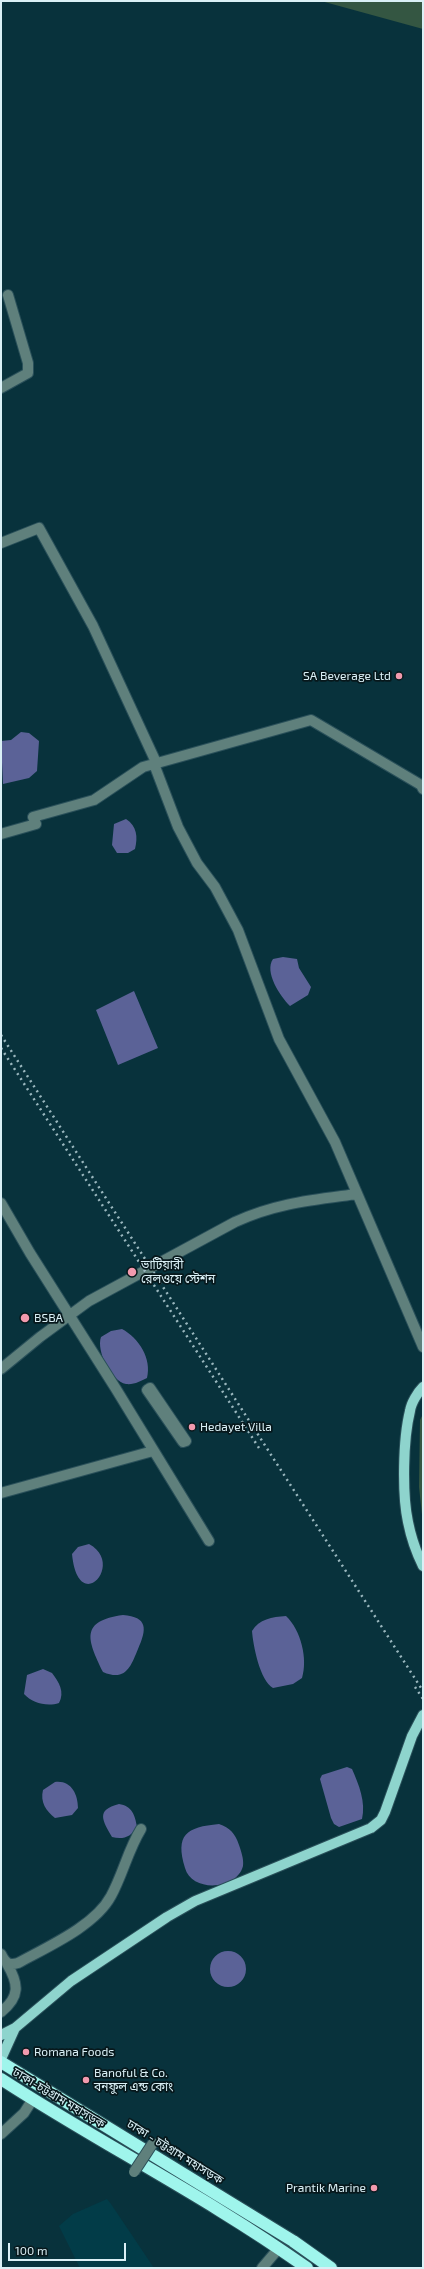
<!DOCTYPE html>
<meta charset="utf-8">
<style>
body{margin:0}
#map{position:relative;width:424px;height:2269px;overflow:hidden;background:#08323c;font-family:"Exo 2",sans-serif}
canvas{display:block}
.frame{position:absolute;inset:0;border:2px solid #daf0f6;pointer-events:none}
.scale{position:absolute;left:8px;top:2243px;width:118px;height:18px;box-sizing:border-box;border:2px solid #daf0f6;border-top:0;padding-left:5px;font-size:12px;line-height:14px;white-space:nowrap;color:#daf0f6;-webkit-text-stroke:3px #07181c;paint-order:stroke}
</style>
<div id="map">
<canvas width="424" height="2269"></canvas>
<div class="frame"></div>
<div class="scale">100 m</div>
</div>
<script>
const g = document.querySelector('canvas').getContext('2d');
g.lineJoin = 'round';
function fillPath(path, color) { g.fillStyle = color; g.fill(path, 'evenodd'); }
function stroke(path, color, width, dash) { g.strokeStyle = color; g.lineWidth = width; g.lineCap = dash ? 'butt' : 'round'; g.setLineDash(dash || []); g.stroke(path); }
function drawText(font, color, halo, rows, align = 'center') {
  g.font = font + ' "Exo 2","Noto Sans Bengali",sans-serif'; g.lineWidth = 3.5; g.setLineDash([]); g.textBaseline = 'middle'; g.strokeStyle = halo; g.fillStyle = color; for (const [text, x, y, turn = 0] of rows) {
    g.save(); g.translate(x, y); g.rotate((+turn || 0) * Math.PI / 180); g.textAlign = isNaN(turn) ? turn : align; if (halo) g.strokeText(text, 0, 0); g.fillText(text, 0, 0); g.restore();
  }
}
fillPath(new Path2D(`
 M107,2199L111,2204L154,2268H80L59,2226L73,2214Z`), '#023c48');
fillPath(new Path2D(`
 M321,1H423V29Z
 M423,1414V1524L419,1487L420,1420Z`), '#345642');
fillPath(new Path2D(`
 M21,732L29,733L39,741L37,771L29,778L3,784L1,741L11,740Z
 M126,819C137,826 138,837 135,849L128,853H117L112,845L114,824Z
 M283,957L297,959L299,968L311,987L308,995L290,1006C280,996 264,972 273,959Z
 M134,991L158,1048L118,1065L96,1010Z
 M122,1329C139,1338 152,1359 147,1378C141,1381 134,1385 126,1384C111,1381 96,1351 101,1337L111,1331Z
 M89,1544C126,1564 78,1617 72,1554L78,1547Z
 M123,1615C148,1617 147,1629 138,1649C131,1666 126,1682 103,1672C87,1639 80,1621 123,1615Z
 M286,1616C301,1630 308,1659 302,1678L293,1684L273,1688C260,1681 253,1645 252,1631C259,1619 272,1617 286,1616Z
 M43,1669L52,1673C59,1682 65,1692 59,1703C47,1707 32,1703 24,1694L27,1675Z
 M347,1767L352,1769C359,1785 366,1802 362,1819L339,1827L334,1824L331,1818L320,1779L322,1775Z
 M55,1782C71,1780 78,1794 78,1808L72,1815L55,1818C46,1811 40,1802 43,1790Z
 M119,1804C132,1806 135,1815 137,1827C131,1837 123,1840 112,1837C103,1821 95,1810 119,1804Z
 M219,1824C230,1828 235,1833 239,1845C241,1851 244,1859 243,1866C237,1890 192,1893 185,1868C175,1835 186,1827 219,1824Z
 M210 1969a18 18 0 1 1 36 0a18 18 0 1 1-36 0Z`), '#5b6297');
const minor = new Path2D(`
 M1,388L28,373V363L8,295
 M1,543L39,528L93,626L155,760L154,764L178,827L197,863L215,887L238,930L279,1039L335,1142L423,1347
 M1,834L36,824L33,817L94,800L143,767L311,720L421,785L423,789
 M1,1203L30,1253L116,1389L209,1541
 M1,1369L40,1337L89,1301L235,1222C276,1203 313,1200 357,1194
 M150,1388L186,1441L183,1442L147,1390Z
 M1,1493L153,1451
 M1,1954C5,1962 8,1966 18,1963C47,1947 95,1926 111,1896C123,1874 128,1850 141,1829
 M1,2012C20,1997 19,1984 7,1964
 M1,2134L24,2113L33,2099
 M262,2268L279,2248`);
const major = new Path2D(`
 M423,1387C418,1392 411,1403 410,1411C403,1439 402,1494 408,1522C411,1537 416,1552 423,1566
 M1,2035L15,2028L71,1981L167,1917L195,1901L371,1828L381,1820L385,1812L412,1736L423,1715
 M1,2059L15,2028`);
const highway = new Path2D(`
 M1,2062L293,2241L331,2268
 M1,2079C101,2144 209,2198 307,2268`);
stroke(minor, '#2a505a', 12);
stroke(major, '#2a505a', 12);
stroke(highway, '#2a505a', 14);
stroke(minor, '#5f807c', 10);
stroke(major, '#8ed4cd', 10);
stroke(highway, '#9ff5ec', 12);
stroke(new Path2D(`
 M1,1035L423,1691
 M1,1048L259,1448
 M415,1687L423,1699`), '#9ab7be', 2.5, [2, 4]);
const minorBridge = new Path2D(`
 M134,2172L153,2143`);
stroke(minorBridge, '#2a505a', 12, []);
stroke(minorBridge, '#5f807c', 10);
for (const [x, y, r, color] of [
 [399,676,4,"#f29aae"],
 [132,1272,5,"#f29aae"],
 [25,1318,5,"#f29aae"],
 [192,1427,4,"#f29aae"],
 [26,2052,4,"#f29aae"],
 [86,2080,4,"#f29aae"],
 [374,2188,4,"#f29aae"]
]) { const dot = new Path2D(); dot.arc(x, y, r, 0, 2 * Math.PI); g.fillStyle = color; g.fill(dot); stroke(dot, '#07181c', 1.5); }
drawText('12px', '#daf0f6', '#07181c', [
 ["SA Beverage Ltd",391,676,"right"],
 ["ভাটিয়ারী",141,1265],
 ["রেলওয়ে স্টেশন",141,1279],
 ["BSBA",34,1318],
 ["Hedayet Villa",200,1427],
 ["Romana Foods",34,2052],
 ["Banoful & Co.",94,2073],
 ["বনফুল এন্ড কোং",94,2087],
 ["Prantik Marine",366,2188,"right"]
], 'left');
drawText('12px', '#daf0f6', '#07181c', [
 ["ঢাকা-চট্টগ্রাম মহাসড়ক",59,2098,31],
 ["ঢাকা - চট্টগ্রাম মহাসড়ক",175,2152,32]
]);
</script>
